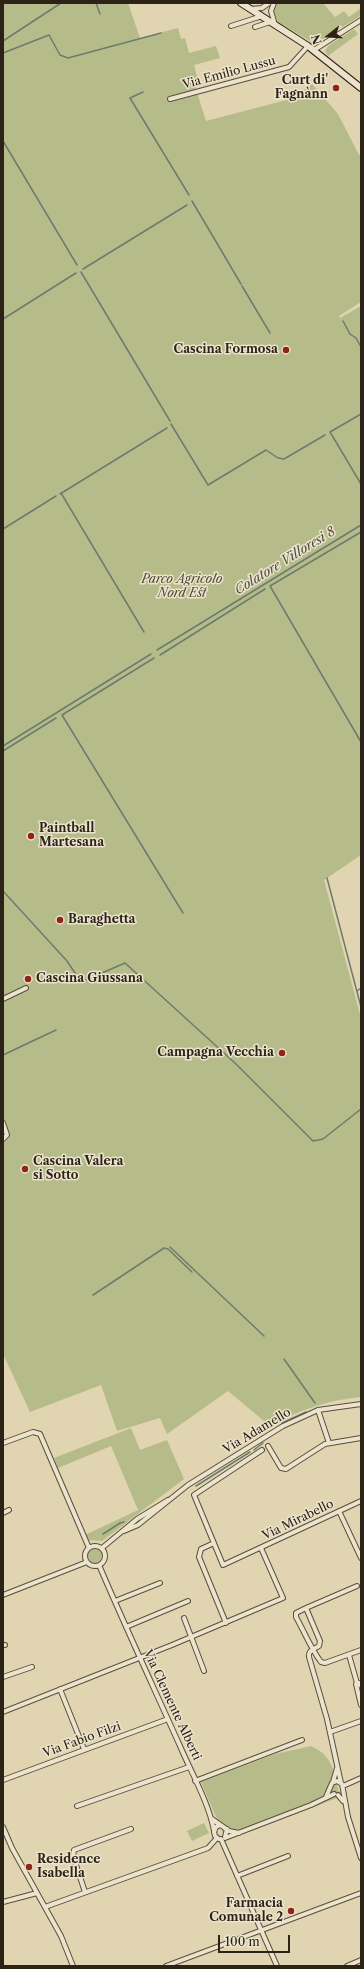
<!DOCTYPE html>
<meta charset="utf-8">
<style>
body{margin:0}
#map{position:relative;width:364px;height:1969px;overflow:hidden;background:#e1d4b0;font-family:"Libre Caslon Text",serif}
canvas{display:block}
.frame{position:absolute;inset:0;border:4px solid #2b2218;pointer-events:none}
.north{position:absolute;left:308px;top:16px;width:40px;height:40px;-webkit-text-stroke:3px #ece3cc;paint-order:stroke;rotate:253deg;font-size:11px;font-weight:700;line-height:16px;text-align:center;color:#2b2218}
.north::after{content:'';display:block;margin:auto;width:14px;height:18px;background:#2b2218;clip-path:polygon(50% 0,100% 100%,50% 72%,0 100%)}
.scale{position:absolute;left:218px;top:1935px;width:72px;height:18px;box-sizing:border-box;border:2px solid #2b2218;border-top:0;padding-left:5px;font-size:12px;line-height:14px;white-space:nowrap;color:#2b2218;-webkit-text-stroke:3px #ece3cc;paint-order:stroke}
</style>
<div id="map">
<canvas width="364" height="1969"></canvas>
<div class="frame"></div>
<div class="north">N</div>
<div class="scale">100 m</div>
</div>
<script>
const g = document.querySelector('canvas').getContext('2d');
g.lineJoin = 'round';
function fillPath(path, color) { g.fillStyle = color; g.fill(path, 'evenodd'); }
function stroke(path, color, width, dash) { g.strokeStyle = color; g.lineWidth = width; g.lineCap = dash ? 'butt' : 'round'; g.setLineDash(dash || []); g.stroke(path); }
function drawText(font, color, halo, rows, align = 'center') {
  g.font = font + ' "Libre Caslon Text",serif'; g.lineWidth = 3; g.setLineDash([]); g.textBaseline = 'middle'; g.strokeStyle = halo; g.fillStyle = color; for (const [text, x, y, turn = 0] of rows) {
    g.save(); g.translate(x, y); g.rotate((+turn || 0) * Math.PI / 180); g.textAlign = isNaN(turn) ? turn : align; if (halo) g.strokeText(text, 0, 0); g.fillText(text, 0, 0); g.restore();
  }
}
fillPath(new Path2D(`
 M3,3H128L140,38L178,28L181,39L185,38L189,53L216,46L220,58L194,65L198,81L194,83L206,121L294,98L312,84L338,114L359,155L361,154V302L339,316L340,318L361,306V855L324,880L361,1018V1397C328,1400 299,1410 270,1426L228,1391L167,1434L160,1418L117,1431L101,1385L30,1412L3,1354Z
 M277,3H323L335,17L344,11L349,17L361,8V15L343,27L340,25L337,27L338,30L315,44L278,22L273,11Z
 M354,29L358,34L328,56L325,51L328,46Z
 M131,1428L140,1450L167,1440L184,1479L102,1541L89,1540L85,1535L138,1510L111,1446L58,1468L54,1458Z
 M88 1556a7 7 0 1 1 14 0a7 7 0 1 1-14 0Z
 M311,1746C335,1757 334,1774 340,1797L226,1840L201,1782L275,1754Z
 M204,1823L209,1833L192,1841L187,1831Z`), '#b6bc89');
stroke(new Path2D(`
 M96,3L100,14
 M3,41L61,3
 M3,53L49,35L60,55L68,58L161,33
 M143,92L130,98L189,195
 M3,141L77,265
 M192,201L241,284
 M83,269L187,205
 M81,272L170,421
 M242,286L270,333
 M3,319L76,273
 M343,321L350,334L356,338L361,347
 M171,424L208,485L266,450L278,458L284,459L325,435
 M330,432L361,484
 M330,432L361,414
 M61,493L144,632
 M60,494L167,428
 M3,529L56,496
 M361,532L270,586L361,742
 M157,650L361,525
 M160,655L265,589
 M154,658L62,715L183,913
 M3,746L151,654
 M3,751L56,718
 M327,878L361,1007
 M3,891L67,961L77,976
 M79,979L81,982L125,963L236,1064L313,1141L323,1139L361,1109
 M357,991L361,988
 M3,1055L56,1030
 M170,1247L264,1336
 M93,1295L164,1248L168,1249L192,1272
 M284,1359L315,1403
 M282,1423L306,1412
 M254,1450L263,1443
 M196,1486L250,1452
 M103,1534L120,1523L124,1522`), '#6b7c6e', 1.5);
const street = new Path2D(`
 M274,3L271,11L275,25
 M251,9L262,8L269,3
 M231,26L262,16
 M255,27L270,22
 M314,50L361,20
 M170,99L289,67L308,46
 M3,999L26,988
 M3,1123L7,1135L3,1139
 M318,1410L329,1443
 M3,1443L33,1432L40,1434L89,1548
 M268,1446L281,1468L286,1469L325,1444L361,1438
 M262,1450L194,1495L223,1565L361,1501
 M339,1511L361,1558
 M3,1513L9,1510
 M124,1531L138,1525L188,1485L283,1426L318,1410L361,1404
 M214,1543L201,1549L199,1557L226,1623
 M85 1556a10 10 0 1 1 20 0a10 10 0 1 1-20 0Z
 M102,1548L137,1519L168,1500
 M99,1565C125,1626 153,1686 180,1746C191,1772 209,1803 214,1831
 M3,1595L87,1562
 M115,1601L160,1583
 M306,1608L357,1586
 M184,1618L204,1671
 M126,1627L188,1601
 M3,1645H5
 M349,1655L357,1683
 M3,1677L32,1667
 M361,1686L359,1683L356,1684L361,1705
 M60,1689L84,1749
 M3,1712L172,1645L283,1598L261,1548
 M330,1732L361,1721
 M3,1780L168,1719
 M195,1781L302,1740
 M333,1782L337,1768
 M341,1783L327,1719L309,1657C308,1650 314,1649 319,1646L320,1641L306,1608L296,1613V1617C304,1631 311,1649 321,1662L325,1663L361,1650
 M343,1786L361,1778
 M338,1795L343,1801
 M326,1797L332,1783L337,1781L342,1784L348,1817L361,1858
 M77,1806L189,1767
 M212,1819L229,1831L239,1833
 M3,1827L12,1848L61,1936L73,1966
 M225,1837L227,1829
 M225,1838L311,1805L334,1794
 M219,1839L215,1836L214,1832L216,1827L220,1825
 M221,1839L277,1966
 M237,1876L288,1856
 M85,1892L73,1856L74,1850L131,1829
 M3,1902L37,1893
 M45,1907L208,1848L217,1838
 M166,1966L361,1893
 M347,1966L361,1960`);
const secondary = new Path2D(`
 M241,3L308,46L361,88`);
stroke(street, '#584e3e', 6);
stroke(secondary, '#2b2218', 8);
stroke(street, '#ece3cc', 4);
stroke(secondary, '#ece3cc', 6);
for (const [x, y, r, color] of [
 [336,88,4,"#8f2418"],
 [286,350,4,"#8f2418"],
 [31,836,4,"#8f2418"],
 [60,920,4,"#8f2418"],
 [28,979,4,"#8f2418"],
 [282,1053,4,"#8f2418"],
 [25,1169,4,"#8f2418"],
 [29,1867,4,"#8f2418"],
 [291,1911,4,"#8f2418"]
]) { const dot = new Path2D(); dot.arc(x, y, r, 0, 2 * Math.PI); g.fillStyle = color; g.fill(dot); stroke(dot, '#ece3cc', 1.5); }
drawText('12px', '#2b2218', '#ece3cc', [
 ["Via Emilio Lussu",229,73,-15],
 ["Via Adamello",257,1431,-31],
 ["Via Mirabello",298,1520,-26],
 ["Via Clemente Alberti",172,1705,65],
 ["Via Fabio Filzi",82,1740,-20]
]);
drawText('bold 12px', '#2b2218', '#ece3cc', [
 ["Curt di'",328,81,"right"],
 ["Fagnànn",328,95,"right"],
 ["Cascina Formosa",278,350,"right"],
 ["Paintball",39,829],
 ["Martesana",39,843],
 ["Baraghetta",68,920],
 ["Cascina Giussana",36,979],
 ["Campagna Vecchia",274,1053,"right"],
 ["Cascina Valera",33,1162],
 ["si Sotto",33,1176],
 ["Residence",37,1860],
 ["Isabella",37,1874],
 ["Farmacia",283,1904,"right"],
 ["Comunale 2",283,1918,"right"]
], 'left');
drawText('italic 12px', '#4e4834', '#ece3cc', [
 ["Parco Agricolo",182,580],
 ["Nord Est",182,594]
]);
drawText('italic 13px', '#4b4f43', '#ece3cc', [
 ["Colatore Villoresi 8",285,561,-32]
]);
</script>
